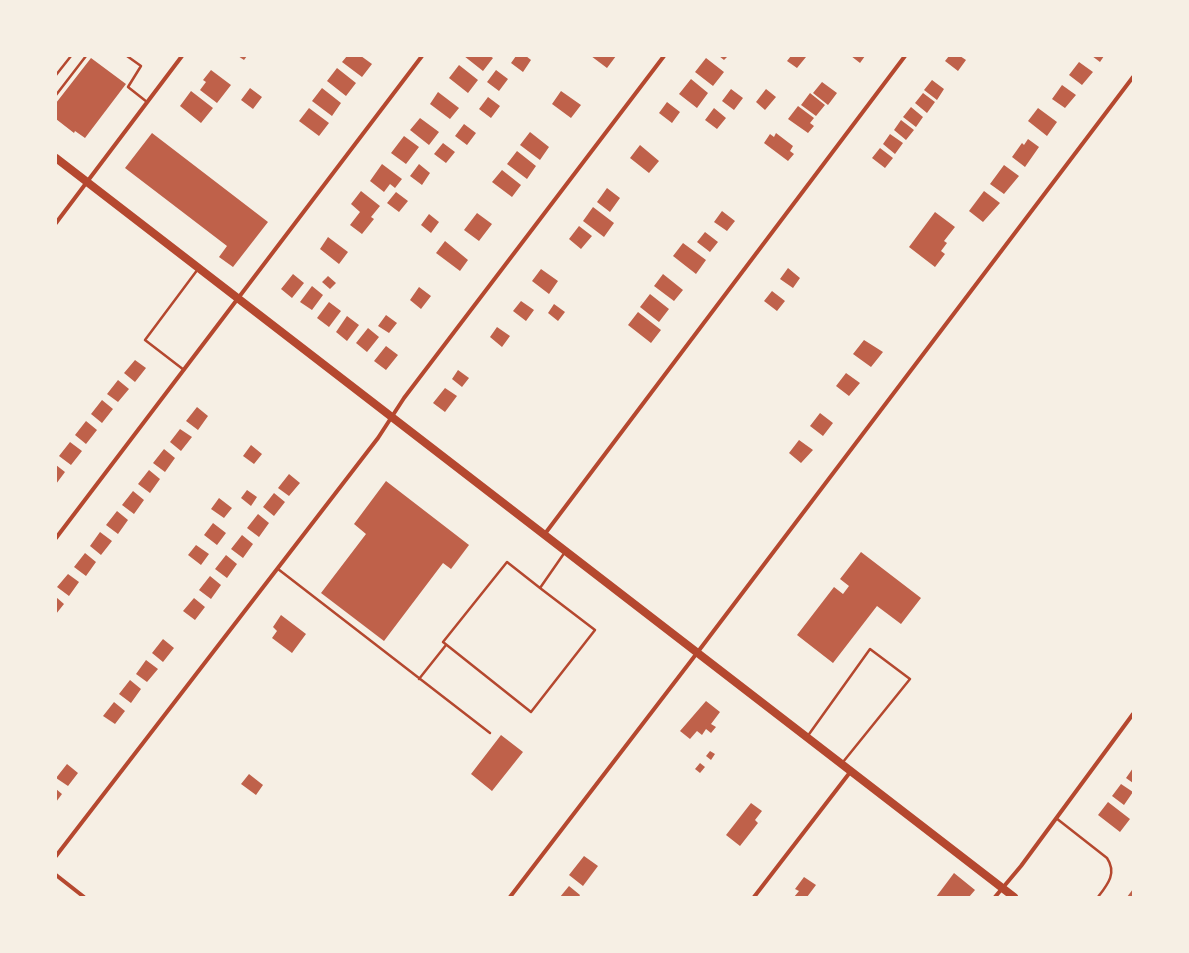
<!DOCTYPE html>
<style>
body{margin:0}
#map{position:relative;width:1189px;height:953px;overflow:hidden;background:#f6efe4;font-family:Helvetica,sans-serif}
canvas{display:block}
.frame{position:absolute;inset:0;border:57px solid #f6efe4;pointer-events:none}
</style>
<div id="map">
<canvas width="1189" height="953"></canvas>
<div class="frame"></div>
</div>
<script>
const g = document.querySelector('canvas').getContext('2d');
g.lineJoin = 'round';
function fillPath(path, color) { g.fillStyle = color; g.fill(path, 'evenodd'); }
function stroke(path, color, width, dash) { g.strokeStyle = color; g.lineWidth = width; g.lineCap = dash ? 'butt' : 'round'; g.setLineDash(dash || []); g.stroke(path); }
fillPath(new Path2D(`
 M238,56H247L244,60Z
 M347,56H361L372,64L362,77L342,62Z
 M464,56H490L493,58L483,71Z
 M516,56H526L531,60L523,72L511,63Z
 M591,56H616L607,68Z
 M719,56H728L724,60Z
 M791,56H805L806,57L797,68L787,61Z
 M851,56H865L860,63Z
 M949,56H960L966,60L958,71L945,61Z
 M1092,56H1104L1100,62Z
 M91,58L126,84L85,138L75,131L74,133L56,119V103Z
 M706,58L724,72L713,86L695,72Z
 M1079,62L1093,72L1082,85L1069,75Z
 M459,65L478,80L468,93L449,78Z
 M337,68L356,83L346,96L327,81Z
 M211,70L231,85L217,103L200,90L206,82L203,80Z
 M496,70L508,79L499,91L487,82Z
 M691,79L708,93L697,108L679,94Z
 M932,80L944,89L937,100L924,90Z
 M822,82L837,93L828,105L813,93Z
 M1062,85L1076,95L1065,108L1052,99Z
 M250,88L262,97L253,109L241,100Z
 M322,88L341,103L332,116L312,101Z
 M731,89L743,98L734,110L722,101Z
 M766,89L776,97L765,110L756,102Z
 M191,91L213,108L201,123L180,106Z
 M561,91L581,105L571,118L552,104Z
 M438,92L459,108L450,119L430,104Z
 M810,93L825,105L816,116L801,105Z
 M923,93L935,102L927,113L915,103Z
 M488,97L500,106L491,118L479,109Z
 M667,102L680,112L672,123L659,113Z
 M798,106L814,118L810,123L814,126L808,133L788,119Z
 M911,107L923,117L916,127L903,117Z
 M309,108L329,123L319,136L299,121Z
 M714,108L726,118L717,129L705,120Z
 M1038,108L1057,122L1047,136L1028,121Z
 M420,118L439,132L429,145L410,130Z
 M901,120L914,130L906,140L894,130Z
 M464,124L476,133L467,145L455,136Z
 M530,132L549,147L540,160L520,145Z
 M152,133L268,222L233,267L219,257L227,246L125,168Z
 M776,133L793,146L790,151L794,154L788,161L764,143L770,134L774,137Z
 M890,134L903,143L895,154L883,144Z
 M404,136L419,147L406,164L391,153Z
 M1028,139L1039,147L1025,167L1012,157L1022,143L1024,145Z
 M443,143L455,152L446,163L434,154Z
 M640,145L659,161L649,173L630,158Z
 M880,148L893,158L885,168L872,158Z
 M517,151L536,166L527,179L507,164Z
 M382,164L402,179L395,188L390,184L384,192L370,181Z
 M419,164L430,173L422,185L410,176Z
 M1004,165L1019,176L1004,194L990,184Z
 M502,170L521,185L512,197L492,182Z
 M607,188L620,198L610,212L597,202Z
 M361,191L380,206L371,217L374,219L362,234L350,225L360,212L351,204Z
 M984,191L1000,203L983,222L969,211Z
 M396,192L408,201L399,212L387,203Z
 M593,207L614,223L604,237L583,221Z
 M722,211L735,221L727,231L714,222Z
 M935,212L955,227L944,241L947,243L941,251L945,254L935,267L909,247Z
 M477,213L492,224L479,241L464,230Z
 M429,214L439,222L431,233L421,225Z
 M579,226L592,236L581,249L569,239Z
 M705,232L718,242L710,252L697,242Z
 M328,237L348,252L339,264L320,249Z
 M445,241L468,260L460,271L436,253Z
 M683,243L706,260L696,274L673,256Z
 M788,268L800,278L793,288L780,279Z
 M541,269L558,281L549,294L532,281Z
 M293,274L304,283L292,298L281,289Z
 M663,274L683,290L674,301L654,286Z
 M328,276L336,283L330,289L322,282Z
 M312,286L323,295L312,310L300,302Z
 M419,287L431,296L421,309L410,300Z
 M772,291L785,301L777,311L764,301Z
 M650,294L669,309L659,322L640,307Z
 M521,301L534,310L526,321L513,311Z
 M329,302L341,311L329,327L317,318Z
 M554,304L565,312L558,321L548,313Z
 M638,312L661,330L651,343L628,325Z
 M386,315L397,323L389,333L378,326Z
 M347,316L359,325L347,341L336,332Z
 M497,327L510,336L502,347L490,337Z
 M368,328L379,337L367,352L356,343Z
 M864,340L883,352L871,367L853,354Z
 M386,346L398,355L386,370L374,361Z
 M135,360L146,368L135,382L124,373Z
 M458,370L469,378L462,387L452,379Z
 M846,373L860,383L849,396L836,386Z
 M118,380L129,389L118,402L107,394Z
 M445,388L457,396L445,412L433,403Z
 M102,400L113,409L102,423L91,414Z
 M197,407L208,416L198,430L186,421Z
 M820,413L833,423L823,436L810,426Z
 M86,421L97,430L86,444L75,435Z
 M180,429L192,437L181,451L170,442Z
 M799,440L813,450L801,463L789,453Z
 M70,442L82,451L71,465L59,456Z
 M251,445L262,454L254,464L243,456Z
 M164,449L175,458L165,472L153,463Z
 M56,465L65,472L56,484Z
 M149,470L160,479L150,493L138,484Z
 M289,474L300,483L289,496L278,488Z
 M386,481L469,545L451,569L443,563L384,641L321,593L366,534L354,524Z
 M247,490L257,497L251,506L241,498Z
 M133,491L144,500L134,514L122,505Z
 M274,493L285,502L274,516L263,507Z
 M219,498L232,508L224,518L211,509Z
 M117,511L128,520L118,534L106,525Z
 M258,514L269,523L259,537L247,528Z
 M213,523L226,533L217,545L204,535Z
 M100,532L112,541L101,555L90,546Z
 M242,535L253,544L243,558L231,549Z
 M196,545L209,554L201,565L188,555Z
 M861,552L921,598L901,624L877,606L833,663L797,635L834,587L843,594L849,586L840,579Z
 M85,553L96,562L86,576L74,567Z
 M226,555L237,564L227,578L215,569Z
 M68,574L79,582L69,596L57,587Z
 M210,576L221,585L211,599L199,590Z
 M56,597L64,604L56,614Z
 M194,598L205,607L195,620L183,611Z
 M281,615L306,634L292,653L272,638L277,631L273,627Z
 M163,639L174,648L163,662L152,653Z
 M146,660L158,669L147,682L136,674Z
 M130,680L141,689L131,703L119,694Z
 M706,701L720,712L711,724L716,727L711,733L706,729L702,735L697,731L690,739L680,731Z
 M114,702L125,711L115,724L103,716Z
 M501,735L523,752L492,791L471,774Z
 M710,751L715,754L711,760L706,756Z
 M700,763L705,767L700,773L695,769Z
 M67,764L78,773L68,786L56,778Z
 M1133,768V783L1126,778Z
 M249,774L263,785L256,795L241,784Z
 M1121,784L1133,792L1124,805L1112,796Z
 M56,789L62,794L56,802Z
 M1108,802L1130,819L1120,832L1098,815Z
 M751,803L762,811L755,820L758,823L740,846L726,835Z
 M584,856L598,866L583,886L569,875Z
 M954,873L975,890L969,897H936Z
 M804,877L816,885L807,897H794L799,891L795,889Z
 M569,886L580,895L579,897H560Z
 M1133,889V897H1127Z`), '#bf614a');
stroke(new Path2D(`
 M127,56L141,66L128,87L147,102
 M56,75L71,56
 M56,95L86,56
 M184,370L145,340L198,269
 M278,569L490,733
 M540,588L507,562L443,642L531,712L595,630L540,588L565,552
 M419,679L446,645
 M807,737L870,649L910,679L843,762
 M1056,818L1107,858C1117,873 1108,884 1098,897`), '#b5482f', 2.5);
stroke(new Path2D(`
 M56,223L182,56
 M544,535L905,56
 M56,538L422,56
 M56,856L378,438L404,398L664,56
 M56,875L84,897
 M510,897L697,653L1133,77
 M754,897L851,771
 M995,897L1021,866L1133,714`), '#b5482f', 4);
stroke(new Path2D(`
 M56,158L1014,897`), '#b5482f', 8);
</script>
